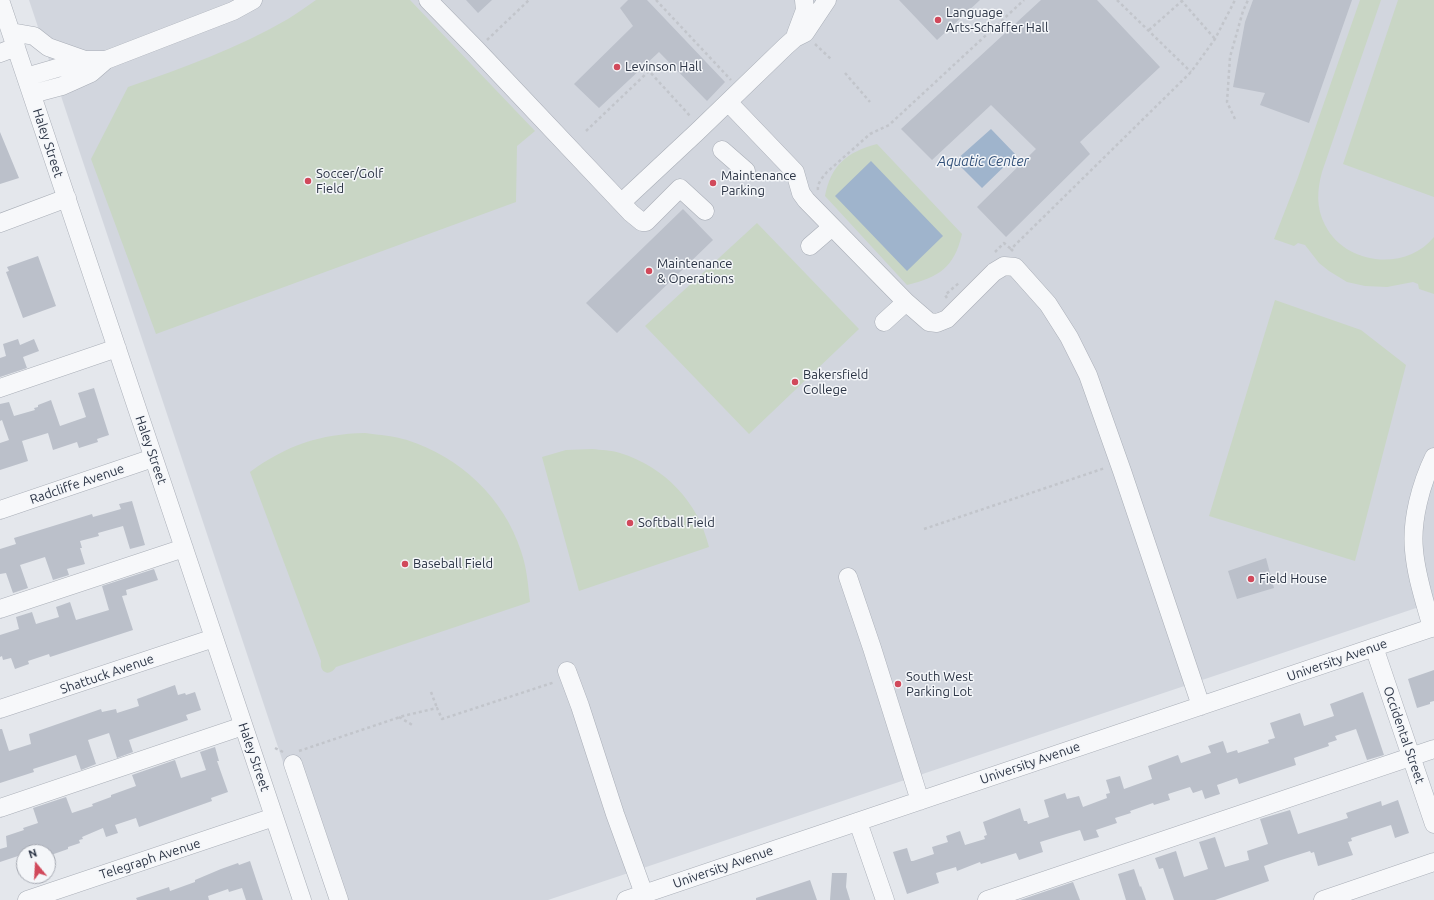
<!DOCTYPE html>
<style>
body{margin:0}
#map{position:relative;width:1434px;height:900px;overflow:hidden;background:#e4e7ec;font-family:Ubuntu,sans-serif}
canvas{display:block}
.north{position:absolute;left:16px;top:844px;width:40px;height:40px;box-sizing:border-box;background:#f4f6f9;border:1px solid #a4a8b1;border-radius:50%;rotate:342deg;font-size:11px;font-weight:700;line-height:16px;text-align:center;color:#2b3445}
.north::after{content:'';display:block;margin:auto;width:14px;height:18px;background:#d1495b;clip-path:polygon(50% 0,100% 100%,50% 72%,0 100%)}
</style>
<div id="map">
<canvas width="1434" height="900"></canvas>
<div class="north">N</div>
</div>
<script>
const g = document.querySelector('canvas').getContext('2d');
g.lineJoin = 'round';
function fillPath(path, color) { g.fillStyle = color; g.fill(path, 'evenodd'); }
function stroke(path, color, width, dash) { g.strokeStyle = color; g.lineWidth = width; g.lineCap = dash ? 'butt' : 'round'; g.setLineDash(dash || []); g.stroke(path); }
function drawText(font, color, halo, rows, align = 'center') {
  g.font = font + ' Ubuntu,sans-serif'; g.lineWidth = 3; g.setLineDash([]); g.textBaseline = 'middle'; g.strokeStyle = halo; g.fillStyle = color; for (const [text, x, y, turn = 0] of rows) {
    g.save(); g.translate(x, y); g.rotate((+turn || 0) * Math.PI / 180); g.textAlign = isNaN(turn) ? turn : align; if (halo) g.strokeText(text, 0, 0); g.fillText(text, 0, 0); g.restore();
  }
}
fillPath(new Path2D(`
 M29,0H1434V602L548,900H329Z`), '#d2d6de');
fillPath(new Path2D(`
 M316,0H410L535,131L517,146L516,202L156,334L91,159L128,87C183,68 238,48 288,19C298,13 307,6 316,0Z
 M1360,0H1381L1322,172C1317,190 1316,208 1325,225C1345,265 1406,272 1434,237V294L1419,289L1418,284L1413,282L1387,287L1365,286L1347,282L1329,271L1319,263L1305,245L1298,243L1294,246L1274,239L1297,180Z
 M1398,0H1434V197L1343,164Z
 M877,144L962,234C954,268 939,277 907,285L825,196C831,165 847,152 877,144Z
 M757,223L859,329L749,434L645,326Z
 M1275,300L1361,330L1406,365L1355,561L1209,516Z
 M365,433C380,435 394,436 407,440C460,457 504,498 521,551C527,568 528,585 530,602L336,667C330,677 319,673 321,661L250,472C287,445 320,434 365,433Z
 M592,449C601,450 611,450 620,453C665,467 698,502 709,547L579,591L542,457L566,450Z`), '#c9d6c5');
fillPath(new Path2D(`
 M991,129L1016,155L982,188L955,161Z
 M871,161L943,236L907,271L835,196Z`), '#9fb4cc');
fillPath(new Path2D(`
 M466,0H492L478,13Z
 M628,0H647L725,82L707,101L659,52L599,108L574,84L633,26L620,8Z
 M899,0H980L937,40Z
 M1041,0H1097L1160,67L1080,142L1090,154L1006,237L977,207L1036,149L991,105L932,160L901,129Z
 M1253,0H1352L1309,123L1260,105L1265,93L1233,87L1245,22Z
 M0,132L19,178L0,184Z
 M683,209L713,240L617,333L586,303Z
 M38,256L56,306L23,318L6,272L9,271L7,267Z
 M18,339L20,345L34,339L39,351L23,357L27,368L0,377V358L6,356L3,344Z
 M94,388L109,435L97,439L98,442L79,448L77,442L53,450L48,433L22,441L28,461L0,470V443L9,440L2,420L0,421V404L9,402L14,416L35,410L34,408L38,407V405L51,400L60,426L86,417L78,393Z
 M132,501L145,545L130,549L123,526L98,533L99,536L80,541L82,548H80L85,564L67,569L69,575L53,580L45,557L20,565L28,588L13,593L6,573L0,574V549L16,544L14,538L92,514L93,517L121,509L119,504Z
 M1266,558L1274,588L1237,599L1228,571Z
 M154,569L158,580L126,590L127,595L122,596L133,630L50,657L49,654L28,661L29,664L15,669L11,658L3,660L2,656L0,657V635L19,629L16,617L32,612L36,624L59,617L56,607L70,602L76,620L109,610L102,586Z
 M1434,670V701L1430,702V704L1417,708L1408,679Z
 M175,685L178,695L185,693L186,695L195,692L201,710L186,715L188,720L129,740L133,752L117,758L109,733L88,740L96,764L81,770L76,755L33,769L34,772L0,783V729H2L9,751L31,744L29,734L101,709L102,712L116,709L117,713L139,706L137,699Z
 M1363,692L1384,755L1367,760L1356,729L1335,736L1337,740L1328,743L1329,746L1294,758L1296,765L1239,784L1237,778L1217,785L1220,794L1205,799L1202,790L1193,793L1190,787L1168,794L1170,800L1154,805L1153,803L1130,811L1131,813L1115,818L1117,823L1096,830L1099,837L1084,841L1080,830L1066,834L1040,842L1043,852L1019,860L1016,853L981,864L980,862L957,871L956,867L936,873L939,883L907,894L893,852L907,848L911,861H913L934,854L932,847L948,842L946,836L960,831L965,845L985,839L984,836L987,835L983,822L1020,808L1024,821H1027L1028,824L1049,817L1044,800L1065,793L1067,799L1079,796L1083,807L1107,798L1106,794L1110,793L1106,780L1120,776L1124,789L1152,779L1148,766L1178,755L1181,763L1211,753L1208,746L1223,741L1227,753L1237,750L1238,753L1269,743L1268,740L1275,738L1270,723L1300,713L1304,726L1334,716L1330,704Z
 M215,747L219,761H217L228,792L211,798L212,801L139,827L136,818L115,825L118,833L106,837L103,828L82,837L83,839L79,840L80,843L68,847V849L51,855L50,852H24V854L0,862V849L7,847L6,836L24,830L23,828L38,823L33,808L66,797L72,813L93,806L92,804L111,797V795L136,786L132,775L175,760L181,778L206,770L200,752Z
 M1398,800L1409,833L1395,838L1391,825L1351,838L1352,841L1348,842L1353,855L1318,866L1314,852L1311,853L1310,851L1278,861L1264,866L1269,881L1215,900H1174L1163,868L1159,869L1155,858L1176,851L1184,877L1208,869L1199,842L1215,837L1225,867L1249,860L1247,851L1268,844L1260,819L1290,810L1298,834L1348,818L1346,813L1381,801L1382,806Z
 M250,861L263,900H246L242,888L229,892L228,889L208,896L209,900H137L136,898L169,887L170,891L195,882V880L221,869L238,863L239,865Z
 M1134,869L1140,887L1141,886L1146,900H1126L1118,874Z
 M832,873H847L846,887L850,900H830Z
 M810,880L817,900H756V898Z
 M1073,882L1080,900H1020Z`), '#bbc0ca');
const minor = new Path2D(`
 M0,0L302,900
 M428,0L477,50L631,213L642,222H646L680,188L705,211
 M11,32L34,36L48,47L85,60
 M796,34L805,10L804,0
 M0,53L16,47
 M26,77L85,60H106L233,11L253,0
 M32,94L62,86L91,73L106,60
 M728,102L795,172L801,193L806,200L906,302L929,322L937,323L947,319L994,272L1004,266L1015,267L1048,304L1069,337L1088,375L1122,471L1201,706
 M722,150L746,171
 M622,202L697,132L786,46L795,38L805,33L827,0
 M0,223L67,198
 M810,246L832,227
 M884,322L906,302
 M0,388L117,348
 M0,510L153,458
 M848,577L872,648L920,801
 M0,609L184,548
 M1432,628C1425,602 1416,576 1414,550C1411,520 1421,484 1434,457
 M1374,647L1434,824
 M567,671L580,706L615,814L644,894
 M0,709L214,638
 M293,764L339,900
 M0,808L243,726
 M858,822L885,900
 M27,900L274,817
 M626,900L1434,627
 M987,900L1434,749
 M1323,900L1434,862`);
stroke(minor, '#a9aeb7', 19);
stroke(new Path2D(`
 M656,0L731,80
 M1117,0L1191,72
 M1181,0L1215,39
 M1149,30L1183,0
 M487,40L529,0
 M815,44L832,60
 M845,73L870,102
 M1235,119L1227,102L1230,57L1243,11L1248,0
 M586,131L649,71L691,117
 M818,190C817,183 823,177 827,172L870,134L889,125L1024,0
 M1013,251L1011,249L1191,72L1215,39L1235,0
 M995,252L1004,243L1011,249
 M947,298L945,295L960,282
 M924,529L1105,468
 M431,692L437,708
 M399,717L414,726
 M275,748L283,752
 M299,751L403,716L437,708L442,719L555,682`), '#c2c5cb', 2.5, [3, 3]);
stroke(minor, '#f7f8fa', 18);
for (const [x, y, r, color] of [
 [938,20,4,"#d1495b"],
 [617,67,4,"#d1495b"],
 [308,181,4,"#d1495b"],
 [713,183,4,"#d1495b"],
 [649,271,4,"#d1495b"],
 [795,382,4,"#d1495b"],
 [630,523,4,"#d1495b"],
 [405,564,4,"#d1495b"],
 [1251,579,4,"#d1495b"],
 [898,684,4,"#d1495b"]
]) { const dot = new Path2D(); dot.arc(x, y, r, 0, 2 * Math.PI); g.fillStyle = color; g.fill(dot); stroke(dot, '#f4f6f9', 1.5); }
drawText('13px', '#2b3445', '#f4f6f9', [
 ["Language",946,13],
 ["Arts-Schaffer Hall",946,28],
 ["Levinson Hall",625,67],
 ["Soccer/Golf",316,174],
 ["Field",316,189],
 ["Maintenance",721,176],
 ["Parking",721,191],
 ["Maintenance",657,264],
 ["& Operations",657,279],
 ["Bakersfield",803,375],
 ["College",803,390],
 ["Softball Field",638,523],
 ["Baseball Field",413,564],
 ["Field House",1259,579],
 ["South West",906,677],
 ["Parking Lot",906,692]
], 'left');
drawText('13px', '#2b3445', '#f4f6f9', [
 ["Haley Street",48,143,72],
 ["Haley Street",151,450,71],
 ["Radcliffe Avenue",77,484,-19],
 ["University Avenue",1337,660,-19],
 ["Shattuck Avenue",107,674,-19],
 ["Occidental Street",1404,735,71],
 ["Haley Street",254,757,71],
 ["University Avenue",1030,763,-19],
 ["Telegraph Avenue",150,859,-18],
 ["University Avenue",723,867,-19]
]);
drawText('italic 14px', '#34527a', '#f4f6f9', [
 ["Aquatic Center",983,161]
]);
</script>
